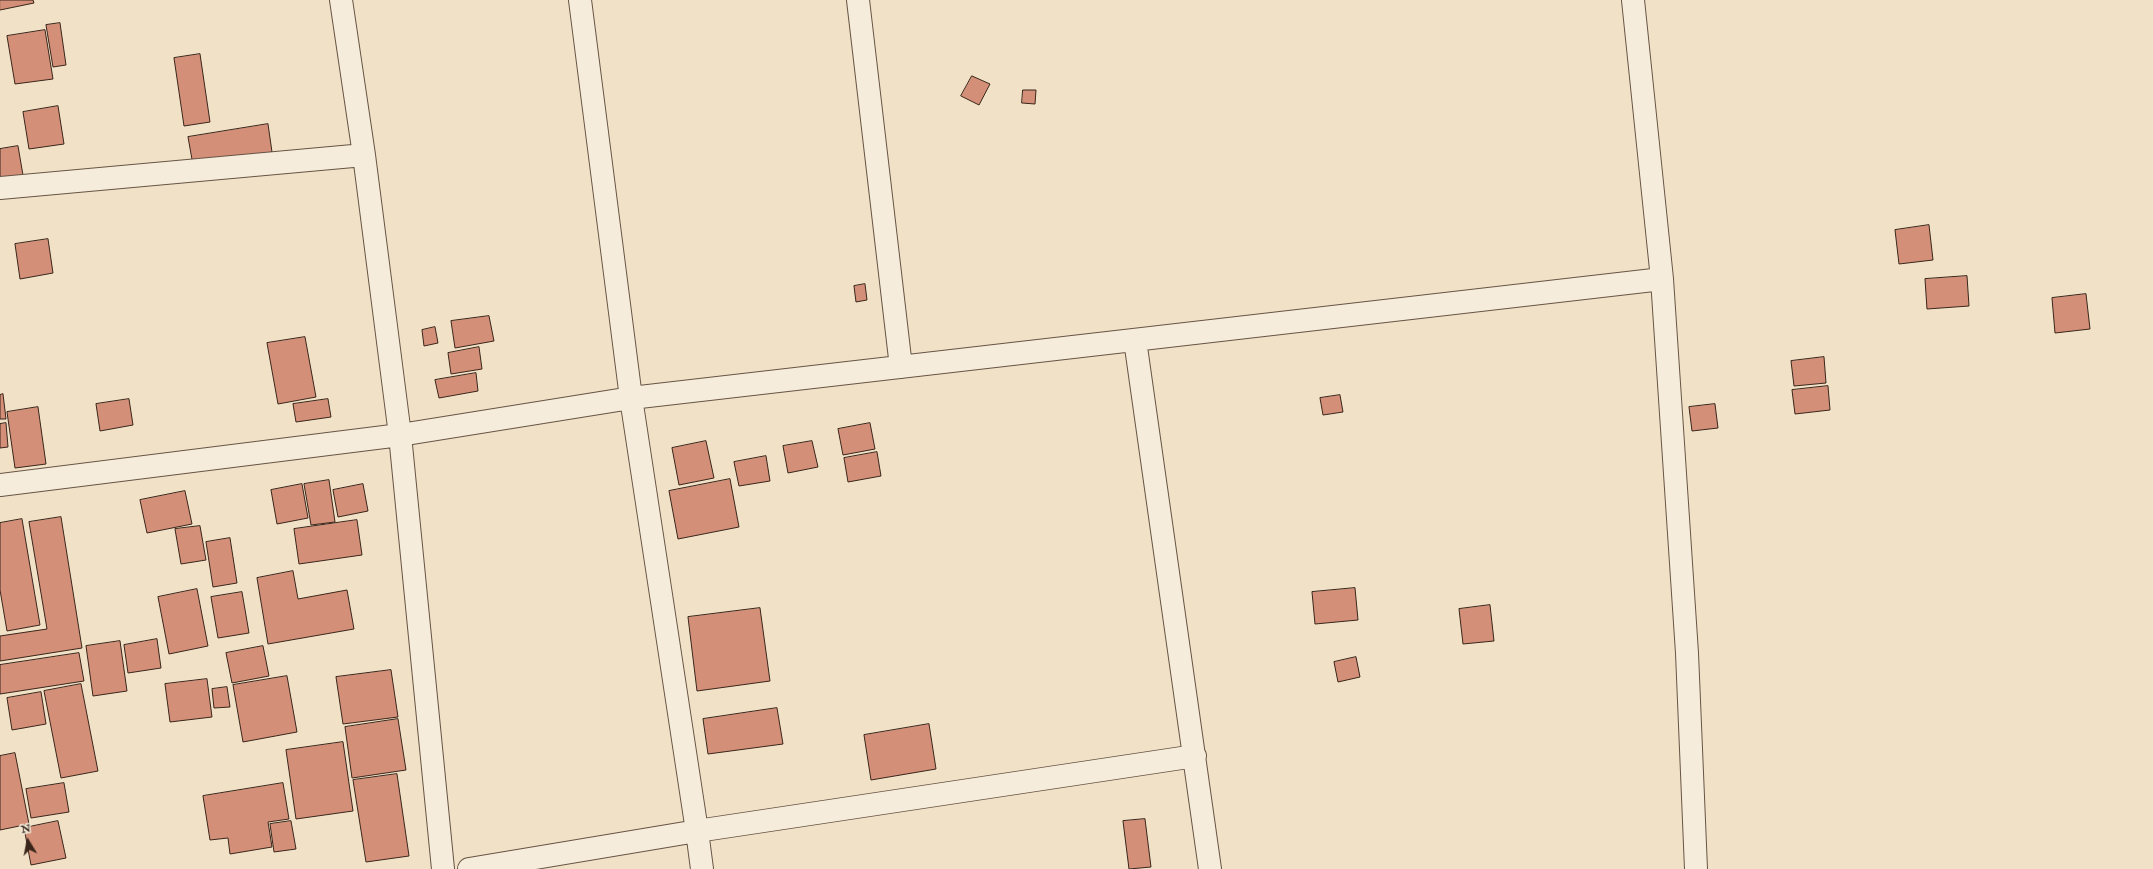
<!DOCTYPE html>
<style>
body{margin:0}
#map{position:relative;width:2153px;height:869px;overflow:hidden;background:#f1e2c7;font-family:"IM FELL English",serif}
canvas{display:block}
.north{position:absolute;left:8px;top:821px;width:40px;height:40px;-webkit-text-stroke:3px #f6ecdb;paint-order:stroke;rotate:350deg;font-size:11px;font-weight:700;line-height:16px;text-align:center;color:#39251a}
.north::after{content:'';display:block;margin:auto;width:14px;height:18px;background:#39251a;clip-path:polygon(50% 0,100% 100%,50% 72%,0 100%)}
</style>
<div id="map">
<canvas width="2153" height="869"></canvas>
<div class="north">N</div>
</div>
<script>
const g = document.querySelector('canvas').getContext('2d');
g.lineJoin = 'round';
function fillPath(path, color) { g.fillStyle = color; g.fill(path, 'evenodd'); }
function stroke(path, color, width, dash) { g.strokeStyle = color; g.lineWidth = width; g.lineCap = dash ? 'butt' : 'round'; g.setLineDash(dash || []); g.stroke(path); }
const building = new Path2D(`
 M0,0H33L34,3L0,10Z
 M60,23L66,65L53,67L46,25Z
 M45,30L53,79L15,84L7,36Z
 M200,54L210,122L184,126L174,58Z
 M972,76L990,84L979,105L961,96Z
 M1023,90H1036L1035,104L1022,103Z
 M58,106L64,144L29,149L23,112Z
 M268,124L272,152L193,165L188,137Z
 M18,146L24,181L0,185V149Z
 M1929,225L1933,260L1899,264L1895,230Z
 M48,239L53,273L20,279L15,244Z
 M1967,276L1969,306L1927,309L1925,279Z
 M865,284L867,300L856,302L854,286Z
 M2086,294L2090,329L2055,333L2052,298Z
 M489,316L494,341L455,348L451,321Z
 M435,327L438,343L424,346L422,330Z
 M305,337L316,397L278,404L267,343Z
 M479,347L482,369L451,374L448,353Z
 M1824,357L1826,383L1794,386L1791,361Z
 M476,373L478,391L439,398L435,380Z
 M1828,386L1830,410L1795,414L1792,390Z
 M3,394L6,419H0V395Z
 M1340,395L1343,412L1323,415L1320,398Z
 M129,399L133,425L100,431L96,404Z
 M328,399L331,417L296,422L293,404Z
 M1715,404L1718,428L1692,431L1689,407Z
 M38,407L46,464L15,468L7,412Z
 M6,423L8,447L0,448V424Z
 M870,423L875,449L843,455L838,429Z
 M706,441L714,478L679,485L672,448Z
 M812,441L818,467L788,473L783,446Z
 M877,452L881,476L848,482L844,458Z
 M766,456L770,481L739,486L734,462Z
 M730,479L739,527L678,539L669,491Z
 M329,480L335,522L311,525L304,484Z
 M302,484L308,518L277,524L271,490Z
 M363,484L368,511L338,517L333,490Z
 M185,491L192,524L147,533L140,500Z
 M61,517L82,648L0,661V636L47,629L29,522Z
 M22,519L40,625L7,631L0,590V523Z
 M357,520L362,555L299,564L294,529Z
 M200,526L206,560L181,564L175,529Z
 M230,538L237,583L213,587L206,542Z
 M293,571L298,599L347,590L354,629L268,644L257,578Z
 M1355,588L1358,620L1315,624L1312,592Z
 M197,589L208,646L169,654L158,597Z
 M242,592L249,633L218,638L211,597Z
 M1490,605L1494,641L1463,644L1459,609Z
 M760,608L770,681L697,691L688,617Z
 M157,639L161,668L128,673L124,645Z
 M120,641L127,691L93,696L86,646Z
 M263,646L269,676L232,683L226,653Z
 M79,653L84,681L0,694V665Z
 M1356,657L1360,677L1338,682L1334,662Z
 M391,670L398,717L343,724L336,677Z
 M287,676L297,732L243,742L233,685Z
 M207,679L212,717L170,722L165,684Z
 M81,684L98,771L61,778L44,691Z
 M227,687L230,707L214,708L212,689Z
 M41,692L46,724L12,730L7,698Z
 M777,708L783,744L708,754L703,719Z
 M398,719L406,770L352,778L345,727Z
 M929,724L936,769L871,780L864,735Z
 M343,742L353,811L296,819L286,750Z
 M15,753L29,824L0,830V756Z
 M397,774L409,856L366,862L353,780Z
 M64,783L69,812L31,818L26,789Z
 M283,783L289,819L268,822L272,847L230,854L228,838L210,840L203,796Z
 M1145,819L1151,867L1129,869L1123,821Z
 M58,821L66,858L31,865L24,828Z
 M291,821L296,849L274,852L270,824Z`);
fillPath(building, '#d48f79');
stroke(building, '#39251a', 1);
const street = new Path2D(`
 M341,0L364,155L400,435L443,869
 M580,0L631,398L697,831L1195,756
 M858,0L901,367
 M1633,0L1662,279L1687,653L1696,869
 M0,188L364,155
 M1135,340L1210,869
 M0,485L400,435L631,398L1662,279
 M469,869L697,831L702,869`);
stroke(street, '#675445', 24);
stroke(street, '#f6ecdb', 22);
</script>
